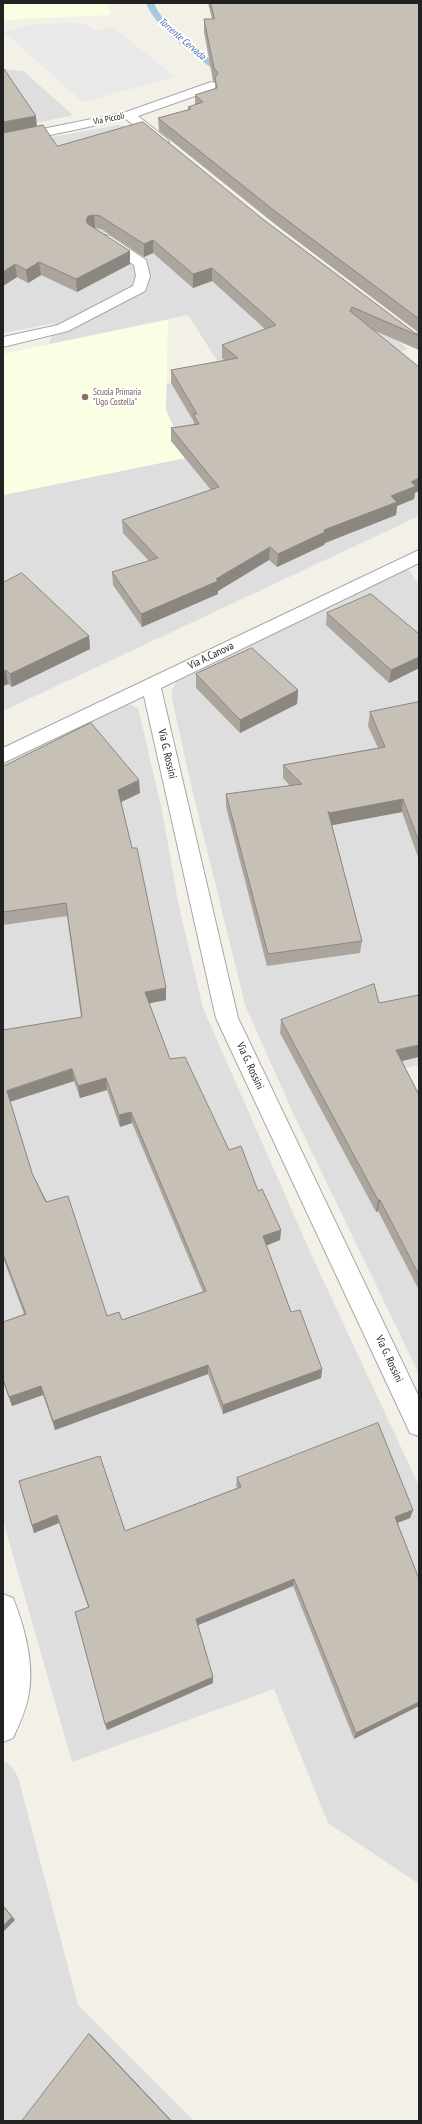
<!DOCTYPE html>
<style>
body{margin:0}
#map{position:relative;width:422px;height:2124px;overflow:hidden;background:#f2f0e7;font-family:"PT Sans Narrow",sans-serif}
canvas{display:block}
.frame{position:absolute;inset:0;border:4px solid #212121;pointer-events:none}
</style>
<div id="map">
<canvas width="422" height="2124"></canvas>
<div class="frame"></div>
</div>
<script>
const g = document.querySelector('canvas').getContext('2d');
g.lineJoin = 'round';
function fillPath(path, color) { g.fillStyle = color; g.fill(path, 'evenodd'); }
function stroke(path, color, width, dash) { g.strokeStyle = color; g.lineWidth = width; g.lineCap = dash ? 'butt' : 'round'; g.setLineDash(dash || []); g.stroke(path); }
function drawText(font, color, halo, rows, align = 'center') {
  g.font = font + ' "PT Sans Narrow",sans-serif'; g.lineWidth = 4; g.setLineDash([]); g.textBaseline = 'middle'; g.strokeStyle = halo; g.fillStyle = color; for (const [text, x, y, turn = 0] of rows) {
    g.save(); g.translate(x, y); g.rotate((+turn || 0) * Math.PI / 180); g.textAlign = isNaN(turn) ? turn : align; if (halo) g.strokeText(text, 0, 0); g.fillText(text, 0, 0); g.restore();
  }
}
fillPath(new Path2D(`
 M3,69L23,71L73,115L3,130Z
 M118,125L133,127L408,349L335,375L419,368V516L3,711V495L185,458L179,440L166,410V384L225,373L188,315L49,344L55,323L3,333V146Z
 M402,569L410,571L419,586V1065L405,1068L419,1092V1374L294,1115L245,1005L192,789L172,699V690L177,680Z
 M122,704L132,705L138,708L162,810L178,902L203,1008L311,1254L419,1486V1884L328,1823L274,1689L72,1762L3,1520V756Z
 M3,1762H7L14,1770L18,1777L78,2005L194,2121H3Z`), '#dfdede');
fillPath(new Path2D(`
 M3,3H108L110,15L3,20Z
 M168,320L166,410L179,440L185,458L3,495V354Z`), '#faffe3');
fillPath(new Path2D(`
 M80,23L85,24L95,31L113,27L175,77L83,102L4,32L35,24Z`), '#e9e9e9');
fillPath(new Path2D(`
 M146,3H154C163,28 206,57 229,72V76H223C199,59 156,30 146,3Z`), '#a6c8e1');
const minor = new Path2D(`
 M211,82L215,83L217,86L215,89L138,116L167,139L169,142L167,145H157L126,119L3,145V137L126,112Z
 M105,235L110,236L146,260L150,276L145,291L68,331L3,347V337L58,325L133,286L136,276L134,265L100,242L98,239L100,236Z
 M419,550V563L161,688L238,1018L419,1397V1436L410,1433L216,1018L144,696L3,763V748Z
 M3,1594L13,1598C25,1628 35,1666 28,1698C25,1712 19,1725 13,1738L3,1742Z`);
stroke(minor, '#a8a8a8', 2);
fillPath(minor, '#fff');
fillPath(new Path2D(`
 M208,3H419V333L276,225L159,131L158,118L188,110V107L195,105V95L215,89V83L213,81L204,32V19H212Z
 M37,126L57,146L264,220L415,333L419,334V350L373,330L415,493L414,499L397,506L396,515L325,543L324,545L277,567L269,560L218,591V594L142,627L113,585L112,572L149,561L123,533L122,520L211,490L171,441V428L194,424V422L171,383V370L225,361L222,358V345L265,329L212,281L193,288L153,253L144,257L101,229L95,228H94L130,264L77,292L41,275L28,283L17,277L3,286Z
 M3,583L89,636L90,649L12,687L8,684L3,686Z
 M327,613L419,634V668L389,683L326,625Z
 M196,674L298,690L297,704L240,733L196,688Z
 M419,702V860L402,812L331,825L362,941L360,953L267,966L226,807V794L290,786L283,778V765L378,748L368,726L370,712Z
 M3,767L140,793L121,802L166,1000L149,1003L170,1059L229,1150L258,1191L281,1230L280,1240L266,1245L291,1312L322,1369L321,1378L223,1414L208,1374L55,1430L43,1395L12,1406L3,1381V1322L24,1314L3,1258V1030L81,1017L67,916L3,925ZM74,1081L80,1098L107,1090L120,1127L132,1123L203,1292L122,1320L107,1316L32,1173L10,1102Z
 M379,1003L401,1061L419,1095V1290L378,1211L376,1212L280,1033L281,1020Z
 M237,1478L413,1510L410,1518L397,1523L419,1579L354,1739L293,1586L198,1625L213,1677V1683L107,1730L88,1607L59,1523L34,1533L19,1481L125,1531L237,1488L236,1486Z`), '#aba59d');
fillPath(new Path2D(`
 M36,116L37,128L3,135V122Z
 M94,215L95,228L89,229L86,221L88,216Z
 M153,240V253L144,257V244Z
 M130,251V264L77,292L76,279Z
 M39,262L41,275L28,283L26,270Z
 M15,264L17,277L3,286V272Z
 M212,268V281L193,288V274Z
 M419,478V491L415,493L414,499L397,506L396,515L325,543L324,545L277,567L278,554L324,530L411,482Z
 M270,547L269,560L218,591V594L142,627L141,614L216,579Z
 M89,636L90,649L12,687L10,674Z
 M419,657V668L389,683L391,670Z
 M6,670L8,684L3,686V672Z
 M298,690L297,704L240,733V720Z
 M139,780L140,793L119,803L118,790Z
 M403,799L402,812L328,826L329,813Z
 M166,988V1000L146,1004L145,992Z
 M419,1045V1057L394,1063L396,1050Z
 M72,1069L74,1081L9,1102L7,1091Z
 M106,1078L107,1090L80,1098L78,1086Z
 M131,1112L132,1123L120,1127L119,1115Z
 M378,1200H380L378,1211L376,1212Z
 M281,1230L280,1240L263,1247V1236Z
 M208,1365V1374L55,1430L53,1421Z
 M322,1369L321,1378L223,1414V1405Z
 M41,1386L43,1395L12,1406L9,1397Z
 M413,1510L410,1518L392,1525L395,1517Z
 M57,1515L59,1523L34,1533L32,1525Z
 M294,1579L293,1586L196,1626V1619Z
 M213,1677V1683L107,1730L105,1724Z
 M419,1702V1706L354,1739L356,1733Z
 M3,1905L15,1920L3,1932Z
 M89,2034L91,2035L172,2121H171Z`), '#8b867f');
const building = new Path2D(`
 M211,3H419V319L276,212L158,118L191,109L188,107L203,102L195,95L217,88L215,78L218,73L214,68L204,19H214Z
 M3,69H4L36,116L3,122Z
 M143,122L264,220L415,333L419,334V336L352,307L350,311L419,367V478L411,482L416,486L391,496L397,502L324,530L325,532L278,554L270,547L216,579L218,581L141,614L112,572L158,558L122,520L219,487L171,428L199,424L193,414H197L171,370L238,358L222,345L276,325L212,268L193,274L153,240L144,244L100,216L94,215L88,216L86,221L88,224L130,251L76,279L39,262L26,270L15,264L3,272V133L43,125L57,146Z
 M22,573L89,636L10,674L6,670L3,672V583Z
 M371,594L419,634V657L391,670L327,613Z
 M252,648L298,690L240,720L196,674Z
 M419,702V842L403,799L329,813L328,811L362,941L268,954L226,794L302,784L283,765L385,747L370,712Z
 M91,723L139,780L118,790L132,848H137L166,988L145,992L170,1059L185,1057L229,1150L241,1146L258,1191L262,1189L281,1230L263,1236L291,1312L300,1310L322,1369L223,1405L208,1365L53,1421L41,1386L9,1397L3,1379V1322L26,1314L3,1254V1030L82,1017L66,903L3,912V767ZM72,1069L78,1086L106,1078L119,1115L131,1112L206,1291L122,1320L119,1312L107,1316L68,1196L46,1202L32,1173L7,1091Z
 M374,984L379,1003L419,995V1045L396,1050L419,1095V1275L380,1200H378L281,1020Z
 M378,1423L413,1510L395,1517L419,1579V1702L356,1733L294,1579L196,1619L213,1677L105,1724L75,1612L89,1607L57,1515L32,1525L19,1481L100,1456L125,1531L241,1487L237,1478Z
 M3,1906L12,1917L3,1926Z
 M89,2034L171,2121H22Z`);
fillPath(building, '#c7c0b6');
stroke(building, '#8b867f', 1);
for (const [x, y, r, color] of [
 [85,397,4,"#8d6e63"]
]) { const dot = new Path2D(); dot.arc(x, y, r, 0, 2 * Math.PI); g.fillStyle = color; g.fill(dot); stroke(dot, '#fff', 1.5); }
drawText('9px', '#212121', '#fff', [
 ["Via Piccoli",109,119,-12]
]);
drawText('9px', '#785e54', '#fff', [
 ["Scuola Primaria",93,392],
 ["\"Ugo Costella\"",93,402]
], 'left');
drawText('italic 10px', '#486ab6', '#fff', [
 ["Torrente Cervada",182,39,41]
]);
drawText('11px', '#212121', '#fff', [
 ["Via A.Canova",211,656,-26],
 ["Via G. Rossini",167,754,77],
 ["Via G. Rossini",250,1066,65],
 ["Via G. Rossini",389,1359,65]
]);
</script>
